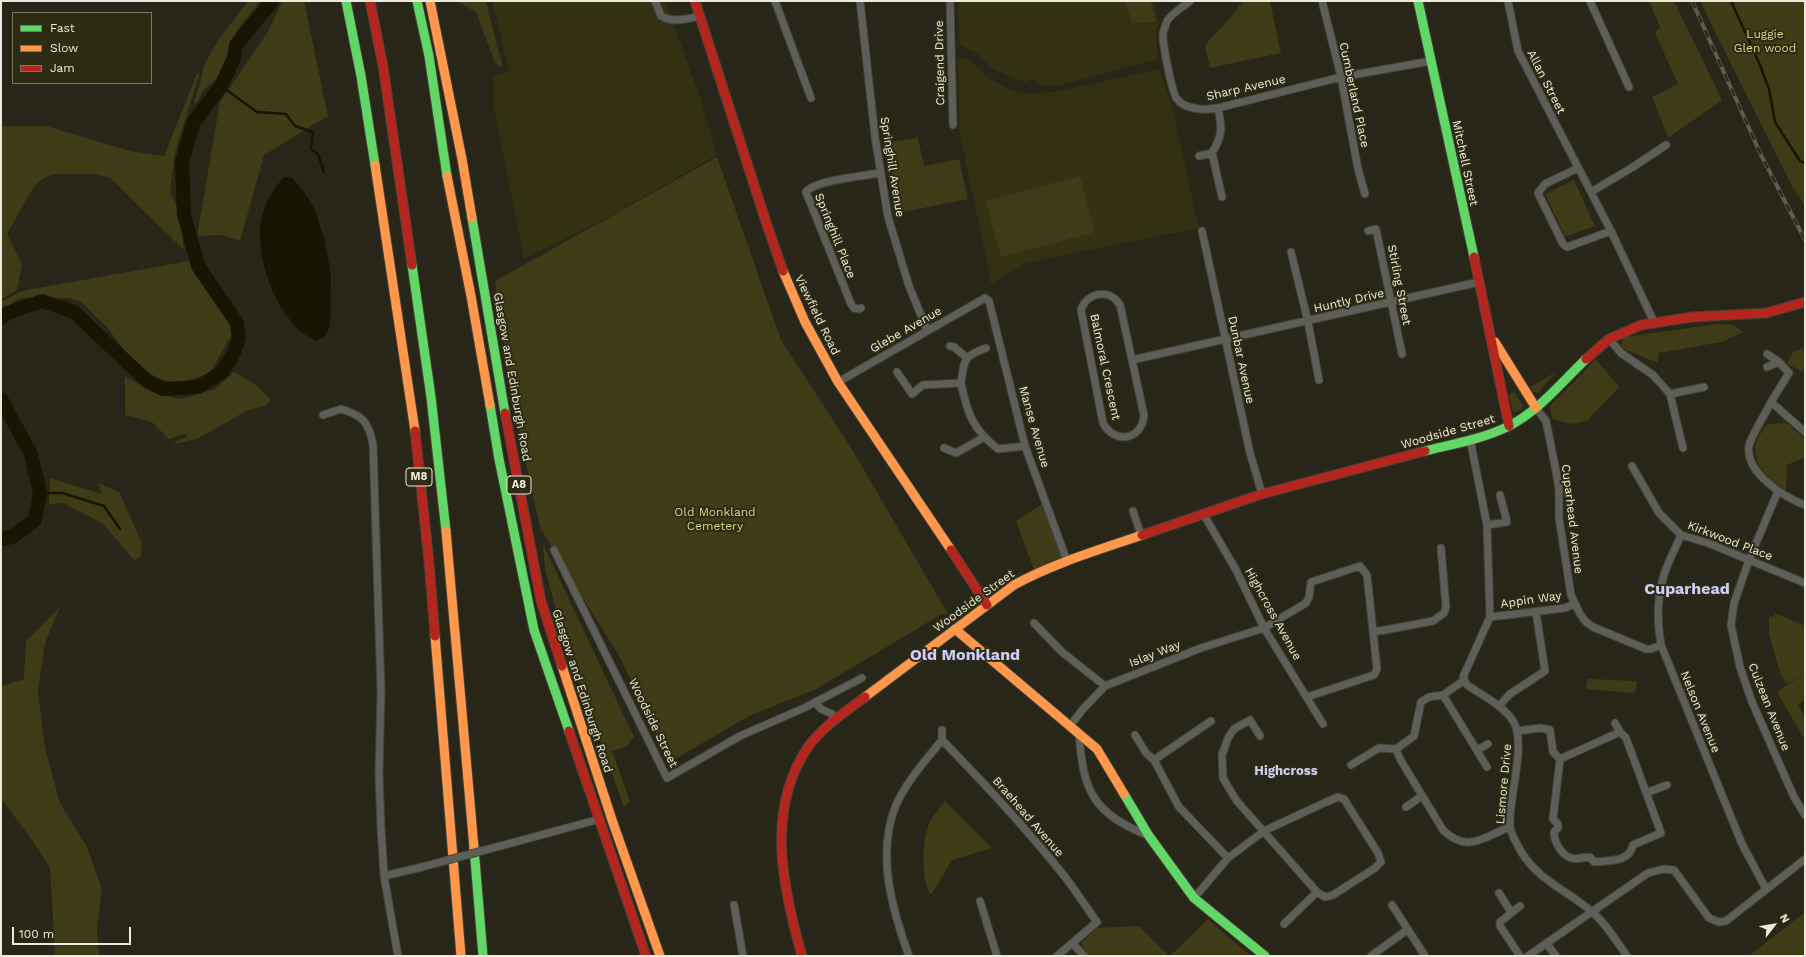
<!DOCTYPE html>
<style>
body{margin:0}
#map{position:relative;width:1806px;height:957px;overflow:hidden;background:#272618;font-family:"Work Sans",sans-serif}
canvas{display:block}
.frame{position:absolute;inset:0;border:2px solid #ebeadb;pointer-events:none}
.legend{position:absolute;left:12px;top:12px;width:140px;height:72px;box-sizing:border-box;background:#2d2b12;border:1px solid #797762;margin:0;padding:5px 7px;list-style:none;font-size:12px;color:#ebeadb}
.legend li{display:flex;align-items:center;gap:8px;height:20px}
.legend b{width:20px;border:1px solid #797762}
.north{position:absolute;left:1754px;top:905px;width:40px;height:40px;-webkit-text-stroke:3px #2d2b12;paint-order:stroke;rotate:59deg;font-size:11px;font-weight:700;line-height:16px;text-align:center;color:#ebeadb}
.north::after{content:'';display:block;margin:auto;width:14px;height:18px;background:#ebeadb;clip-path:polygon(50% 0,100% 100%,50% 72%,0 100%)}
.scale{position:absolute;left:12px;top:927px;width:119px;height:18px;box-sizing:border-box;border:2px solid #ebeadb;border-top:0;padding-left:5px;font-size:12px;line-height:14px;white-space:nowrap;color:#ebeadb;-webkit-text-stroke:3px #2d2b12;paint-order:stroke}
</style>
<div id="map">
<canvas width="1806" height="957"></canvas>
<div class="frame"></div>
<ul class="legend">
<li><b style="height:5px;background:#63d668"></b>Fast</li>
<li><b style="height:5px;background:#ff974d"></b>Slow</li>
<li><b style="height:5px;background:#b3261e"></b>Jam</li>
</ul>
<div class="north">N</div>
<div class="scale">100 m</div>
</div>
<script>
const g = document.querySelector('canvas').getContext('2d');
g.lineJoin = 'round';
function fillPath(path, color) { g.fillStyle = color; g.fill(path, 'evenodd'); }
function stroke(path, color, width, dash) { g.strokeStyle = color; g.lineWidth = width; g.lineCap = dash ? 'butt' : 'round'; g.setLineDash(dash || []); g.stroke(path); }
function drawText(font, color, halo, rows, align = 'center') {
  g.font = font + ' "Work Sans",sans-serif'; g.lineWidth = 4; g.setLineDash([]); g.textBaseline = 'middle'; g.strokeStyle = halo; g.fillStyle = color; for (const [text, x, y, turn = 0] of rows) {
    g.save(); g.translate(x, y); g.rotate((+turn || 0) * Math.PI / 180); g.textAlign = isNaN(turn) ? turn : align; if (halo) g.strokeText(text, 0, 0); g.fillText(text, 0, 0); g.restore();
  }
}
fillPath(new Path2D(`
 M492,1H665L700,97L717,155L606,218L524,259L494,109V77L509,71Z
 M958,1H1153L1159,23L1156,31L1158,59L1061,85H1041L1034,79L1025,82L994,70L976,52L959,45Z
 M958,58L968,59L990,79L1011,90L1026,94L1060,91L1159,69L1172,105L1199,228L1026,263L991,284L959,128Z`), '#343113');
fillPath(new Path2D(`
 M248,1H260L238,29L230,46L227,64L217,79L203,90L198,101L194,104L205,63L219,39Z
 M282,1H304L328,116L264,155L240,241L223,235L197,236L220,102L269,30Z
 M456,1H486L503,68L495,63L476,12Z
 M1125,1H1150L1156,22L1132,23Z
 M1243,1H1270L1281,53L1210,68L1205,45L1231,17Z
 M1649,1H1674L1722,100L1668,138L1652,97L1678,84L1655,33L1660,27Z
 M1700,1H1805V206L1792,186Z
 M200,72L175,152L170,192L179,210L184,250L110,178L94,174H52L41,180L33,188L7,234L22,264L17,290L1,299V126H46L130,151L164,156L197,74Z
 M918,138L924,166L959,159L968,199L898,213L888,142Z
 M717,157L781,340L850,446L948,614H942L816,689L749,716L670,762L622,661L540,528L511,395L495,281Z
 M1080,176L1095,232L1001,257L986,201Z
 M1574,180L1595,226L1565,237L1545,194Z
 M189,261L232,325L231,336L209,374L177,384L163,380L144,371L132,361L107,327L81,302L68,298H19L1,311V302L22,291Z
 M1717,324L1733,325L1744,332L1721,342L1659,353L1658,363L1626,350L1620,346L1624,337Z
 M1805,347V373L1787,364L1793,352Z
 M1596,359L1619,387L1587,421L1572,424L1552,419L1550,406Z
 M234,372L255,384L271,400L265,406L248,410L197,439L174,444L176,441L187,437V433L169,439L152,422L125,415V376L152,392L181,399L215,389Z
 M1556,372L1538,393L1533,392L1530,387L1532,386Z
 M1510,393H1515L1523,405L1522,408L1517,412H1513L1509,396Z
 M1787,423L1805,439V457L1787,465L1786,490C1770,480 1751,465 1756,443C1757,437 1764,429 1767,424Z
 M50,478L102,494L98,483L119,492L142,543L141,557L134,560L102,523L63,503L49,504Z
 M1044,503L1063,560L1034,570L1016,521Z
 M543,544L634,737L626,747L612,751L630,801L624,807L567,649L545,569Z
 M60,607L45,643L38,691L45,748L60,803L87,847L102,889L97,931L99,956H55L50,868L34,843L1,798V686L24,679L26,641Z
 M1775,613L1805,626V673L1787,684L1781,675L1769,635V616L1774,617Z
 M1805,673V699L1798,705L1805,717V740L1777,692Z
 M1588,679L1637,681L1635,693L1586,689Z
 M945,801L992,848L952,860L933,892L930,894C921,876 922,842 929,824C932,816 940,808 945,801Z
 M1805,912V956H1749Z
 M1208,919L1211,922L1251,956H1170Z
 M1139,926L1169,956H1088L1083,950L1082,942L1097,928Z`), '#3e3b16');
fillPath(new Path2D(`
 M284,177L292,178L304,192L314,208L325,241L331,276L330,327L324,337L317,341C279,327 254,258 261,220C264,204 273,189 284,177Z`), '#171402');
stroke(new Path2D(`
 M1731,1L1760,65L1769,89L1775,122L1800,161L1805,163
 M221,86L257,112L286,114L295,126L313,132L311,149L318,154L324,172
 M40,493H62L104,506L120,529`), '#171402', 2.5);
stroke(new Path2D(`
 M1,318L7,313L42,301L74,312L147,381L163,389L198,387L221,373L233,355L239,338L237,323L198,266L184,214L182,162L193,123L221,86L234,58L236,45L272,1
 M1,399L31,454L40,493L35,520L12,537L1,539`), '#171402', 14);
const street = new Path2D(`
 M655,1L661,16C673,23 687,19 700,16
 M775,1L811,98
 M860,1L875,137L888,217L909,286L927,330
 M950,1L953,125
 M1190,1C1183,7 1172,13 1167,21C1166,25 1164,29 1163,33C1162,42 1172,93 1177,99C1187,111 1205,110 1218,108L1341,77L1431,61
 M1322,1L1341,77L1358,169L1365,194
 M1508,1L1518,51L1611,231L1654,322
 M1590,1L1629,87
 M1218,108C1222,128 1223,135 1212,153L1222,197
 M1199,156L1212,153
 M1578,168L1545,184L1538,193L1563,244L1567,247L1611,231
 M1591,192L1633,167L1666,145
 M1202,231L1250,453L1262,494
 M1368,231L1376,229L1402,354
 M1291,252L1308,322L1319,380
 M861,308L859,309L854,308L851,304L806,192C815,180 863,176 880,173
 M1609,339L1621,353L1653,375L1670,394L1683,448
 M950,346L954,347L966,357
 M1767,354L1779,362L1789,373L1771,402L1805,432
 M1132,360L1120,305C1110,288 1087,292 1081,310L1103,423C1115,445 1142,440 1144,415L1132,360L1479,282
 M1767,367L1779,362
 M897,372L912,394L923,385L961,383C967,413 973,430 998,449L1025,446
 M838,382L985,298L989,301L1025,446L1067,561
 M961,383C965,359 962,357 986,348
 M1670,394L1704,387
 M1771,402C1766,413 1751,436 1749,446C1745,473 1784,497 1805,505
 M1536,408L1546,421L1556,471L1559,490V518L1571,595L1580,614L1586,622L1593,627L1646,649H1651L1661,645
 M323,415L341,409C363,416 368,421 373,444L381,691L379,774L381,827L384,876L398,956
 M1470,439L1487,525L1490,617L1463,677L1467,685C1482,695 1500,704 1511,718C1529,739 1508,797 1510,825C1510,831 1513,837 1516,842C1533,879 1563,887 1591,911C1606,923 1616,941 1627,956
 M944,448L956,453L983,438
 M1632,466L1659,513L1681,535L1708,543L1805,583
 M1778,491L1749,560L1734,603L1731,625L1740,667L1752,702L1794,797L1805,815
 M1133,511L1141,535
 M1204,515L1236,570L1264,628L1323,724
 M1487,525L1507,522L1500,495
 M1681,535C1675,549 1667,564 1663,578C1657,600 1657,623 1661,645L1742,844L1766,889
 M554,550L667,778L740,736L804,708L862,678
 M1490,617L1565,608L1574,604
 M1034,623L1062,652L1105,686
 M1374,632L1433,621L1444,613L1446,607L1441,548
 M1443,695L1487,767
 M815,702L821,709L832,714L833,721
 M1499,706L1510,694L1545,671L1536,612
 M1070,726L1083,709L1105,686L1201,648L1264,628L1306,603L1309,597L1311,582L1360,566L1367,575L1377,669L1374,675L1307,697
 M942,730V740C985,784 1027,829 1065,877C1076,891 1086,907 1097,922L1057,956
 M1518,731L1540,728L1550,730L1553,752L1560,759L1553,819L1558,824V828L1554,832C1554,841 1561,855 1571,858C1576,860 1585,857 1590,857L1594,862C1610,860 1629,863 1633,845L1661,833L1626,738L1620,732L1615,723
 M1079,733C1083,792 1093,813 1149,836
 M1135,735L1146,753L1154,760L1179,807L1228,858
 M1260,736L1250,720L1234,729L1228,738L1222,755L1223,778L1236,800L1317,892
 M1396,749L1400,759L1443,830C1468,854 1483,837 1510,827
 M1396,749L1414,736L1421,702L1429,697L1443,695L1463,681
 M1477,750L1488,744
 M1560,759L1620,732
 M1154,760L1211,721
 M1351,765L1379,748L1396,749
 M1646,793L1667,785
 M1406,807L1422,796
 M515,842L600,819
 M384,876L422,867
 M1499,893L1511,912
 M1194,898L1228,858L1264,831L1324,803L1338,797L1344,799L1378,853L1381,862L1375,868L1333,895L1325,897L1317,892L1284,924
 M980,901L997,956
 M734,905L743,956
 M1392,905L1425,956
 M1520,906L1500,922V926L1520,956
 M1072,943L1084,956
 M1546,943L1556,956
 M909,956C892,909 876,854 896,805C907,781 925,761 942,740
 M1371,956L1407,930
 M1528,956L1648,873L1664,869L1674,870L1709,918L1719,922L1726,921L1805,859`);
const fast = new Path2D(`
 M346,1L361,76L375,165
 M417,1L429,56L447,176
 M1418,1L1474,257
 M472,218L505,413
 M412,265L431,397L446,531
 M490,405L499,459L534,630L569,731
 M1425,451C1453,444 1482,439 1507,427C1538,412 1562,382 1586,359
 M1124,794L1149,836L1194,898L1265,956
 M474,848L483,956`);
const slow = new Path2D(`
 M430,1L462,159L472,218
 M375,165L415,431
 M447,176L471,296L490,405
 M783,271L805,322L838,382L951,550
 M1495,342L1536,408
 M446,531L474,848
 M955,629L1097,749L1124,794
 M435,636L461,956
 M562,666L612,820L660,956
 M865,697L1014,585C1054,563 1099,550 1142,535`);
const jam = new Path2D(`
 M370,1L383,66L412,265
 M695,1L766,222L783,271
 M1474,257L1509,426
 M1586,359L1609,339L1641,325L1692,317L1766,313L1805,302
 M505,413L541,601L562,666
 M415,431L429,562L435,636
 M1142,535L1262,494L1425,451
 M951,550L987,605
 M569,731L646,956
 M802,956C783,889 765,810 808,747C822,727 845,712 865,697`);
stroke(street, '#414135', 9);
stroke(fast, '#414135', 11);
stroke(slow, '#414135', 11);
stroke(jam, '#414135', 11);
stroke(street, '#5e5e59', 7);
stroke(fast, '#63d668', 9);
stroke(slow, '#ff974d', 9);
stroke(jam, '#b3261e', 9);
const rail = new Path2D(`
 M1692,1L1761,155L1805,240`);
stroke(rail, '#5e5d54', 4);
stroke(rail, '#2d2b12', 2.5, [8]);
const streetBridge = new Path2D(`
 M422,867L515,842`);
stroke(streetBridge, '#414135', 9, []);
stroke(streetBridge, '#5e5e59', 7);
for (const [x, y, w] of [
 [419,477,26],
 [519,485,24]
]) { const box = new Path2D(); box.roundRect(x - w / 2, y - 9, w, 18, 3); g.fillStyle = '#2d2b12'; g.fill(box); stroke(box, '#ebeadb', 1); }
drawText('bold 11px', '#ebeadb', null, [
 ["M8",419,477],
 ["A8",519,485]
]);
drawText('12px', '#dbd485', '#2d2b12', [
 ["Luggie",1765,34],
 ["Glen wood",1765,48],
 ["Old Monkland",715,512],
 ["Cemetery",715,526]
]);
drawText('12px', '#ebeadb', '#2d2b12', [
 ["Craigend Drive",940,63,-91],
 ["Allan Street",1546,82,63],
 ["Sharp Avenue",1246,88,-13],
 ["Cumberland Place",1354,95,78],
 ["Mitchell Street",1465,163,78],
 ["Springhill Avenue",892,167,81],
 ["Springhill Place",835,236,68],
 ["Stirling Street",1399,285,79],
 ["Huntly Drive",1349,301,-13],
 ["Viewfield Road",817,315,64],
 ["Glebe Avenue",906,330,-30],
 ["Dunbar Avenue",1241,360,78],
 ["Balmoral Crescent",1105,367,78],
 ["Glasgow and Edinburgh Road",512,377,80],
 ["Manse Avenue",1034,427,74],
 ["Woodside Street",1448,432,-16],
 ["Cuparhead Avenue",1572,519,83],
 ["Kirkwood Place",1730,541,21],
 ["Appin Way",1531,600,-8],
 ["Woodside Street",974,601,-36],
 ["Highcross Avenue",1273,614,61],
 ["Islay Way",1155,654,-21],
 ["Glasgow and Edinburgh Road",582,691,72],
 ["Culzean Avenue",1769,707,68],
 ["Nelson Avenue",1700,712,68],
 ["Woodside Street",653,723,64],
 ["Lismore Drive",1504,784,-85],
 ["Braehead Avenue",1028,817,49]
]);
drawText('bold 13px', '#cccdf8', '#2d2b12', [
 ["Highcross",1286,771]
]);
drawText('bold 16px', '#cccdf8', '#2d2b12', [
 ["Cuparhead",1687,589],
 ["Old Monkland",965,655]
]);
</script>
